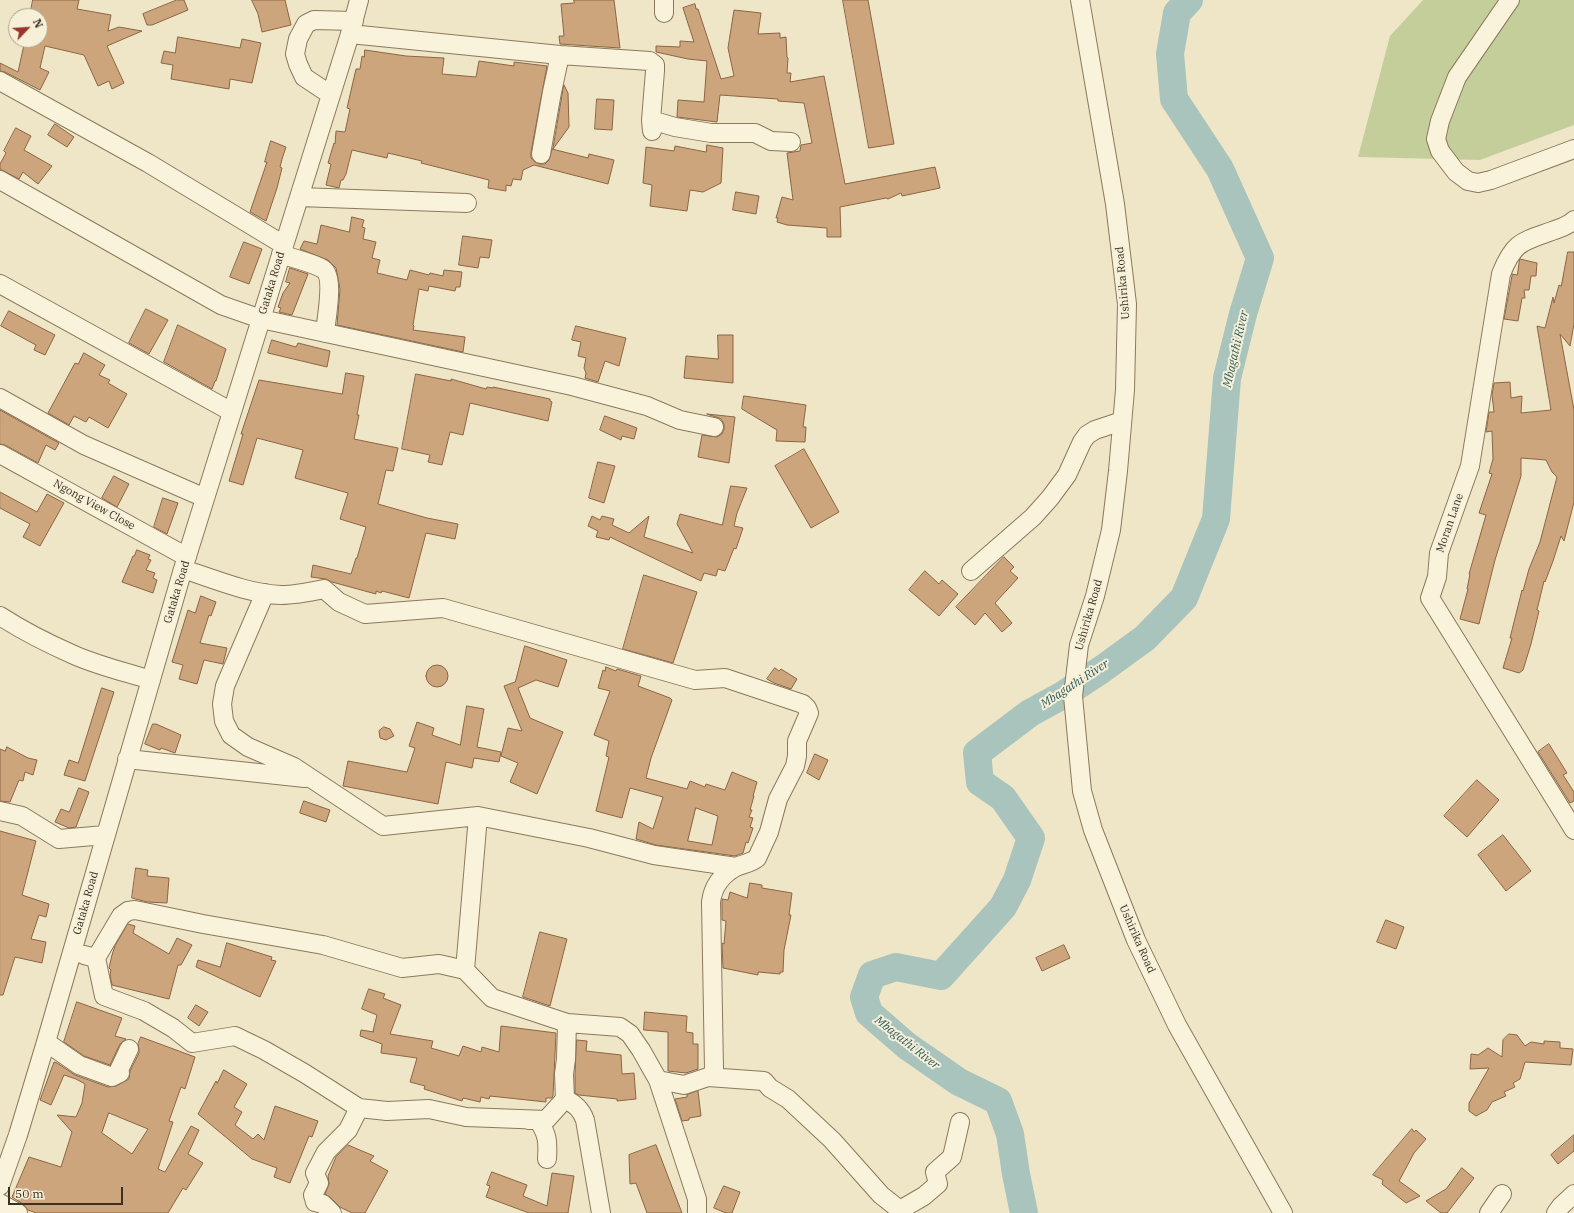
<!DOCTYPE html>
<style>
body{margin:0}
#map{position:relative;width:1574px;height:1213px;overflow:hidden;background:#efe6c8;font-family:"IBM Plex Serif",serif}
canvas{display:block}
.north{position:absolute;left:8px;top:8px;width:40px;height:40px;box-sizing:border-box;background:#f6f0d8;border:1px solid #aca38e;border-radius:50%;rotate:65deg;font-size:11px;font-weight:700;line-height:16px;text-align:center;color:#3c3020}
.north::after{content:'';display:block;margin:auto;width:14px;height:18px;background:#9b342c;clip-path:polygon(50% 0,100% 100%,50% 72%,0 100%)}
.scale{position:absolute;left:8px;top:1187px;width:115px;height:18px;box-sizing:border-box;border:2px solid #3c3020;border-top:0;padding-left:5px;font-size:12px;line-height:14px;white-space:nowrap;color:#3c3020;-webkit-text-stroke:3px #f6f0d8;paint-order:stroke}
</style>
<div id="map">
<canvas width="1574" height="1213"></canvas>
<div class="north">N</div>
<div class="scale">50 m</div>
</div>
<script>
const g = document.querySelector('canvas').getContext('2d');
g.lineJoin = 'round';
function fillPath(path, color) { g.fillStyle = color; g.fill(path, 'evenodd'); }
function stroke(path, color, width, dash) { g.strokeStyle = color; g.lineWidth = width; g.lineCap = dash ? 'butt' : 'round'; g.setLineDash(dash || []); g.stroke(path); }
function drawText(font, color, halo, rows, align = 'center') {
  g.font = font + ' "IBM Plex Serif",serif'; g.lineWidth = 4; g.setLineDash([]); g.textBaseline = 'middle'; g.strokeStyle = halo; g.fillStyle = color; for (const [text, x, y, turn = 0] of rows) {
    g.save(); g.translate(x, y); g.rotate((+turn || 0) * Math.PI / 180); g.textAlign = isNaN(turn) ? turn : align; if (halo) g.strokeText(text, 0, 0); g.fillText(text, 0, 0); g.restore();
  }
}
fillPath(new Path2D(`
 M1423,0H1574V125L1480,160L1358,157L1390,36Z`), '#c4ce9b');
stroke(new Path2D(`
 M1024,1213L1016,1174L1010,1134L998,1101L959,1082L907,1046L869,1013L864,997L872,975L896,967L941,976L1003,907L1017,880L1031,838L1003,798L980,782L977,753L1030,713L1063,695L1101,670L1145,638L1184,598L1216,519L1227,378L1243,314L1260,258L1220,169L1174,99L1170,54L1177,13L1189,0`), '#a9c3bd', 28);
const building = new Path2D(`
 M33,0H79L77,9L111,15L108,31L119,27L142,31L107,46L124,83L112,89L109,81L98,86L84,55L45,46L40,68L49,72L40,90L5,72L0,71V63L18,72L25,40H40V16H30Z
 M177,0H184L188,10L152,25H147L143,14Z
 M252,0H285L291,25L262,32L258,14Z
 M574,0H614L620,48L560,44L559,36H564L561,4L574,3Z
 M843,0H868L894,144L869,148Z
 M695,4L696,9H698L721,79L734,76L728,48L734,10L761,13L758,34L780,33V38L786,37L787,57L788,58L787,73H791L790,82L824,76L845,184L935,167L940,188L902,196L901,193L888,199L886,198L840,207L841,237H827V228L787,225L777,222L778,218H776L782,197L793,200L787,153L800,151L801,145L812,143L804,103L778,101V99L720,95L717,122L677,117L678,100L704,102L707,61L688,59L656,52V46L680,47V41L694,42L683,8Z
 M178,37L240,48L242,39L261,43L252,83L230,79L229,89L171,79L173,65L161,63L164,51L175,53Z
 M365,50L406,56L444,58L442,74L476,77L479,61L514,66V62L547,66L531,152V158L535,162L539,164H545L549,160L552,149L588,158L589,154L614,160L608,184L534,165L523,170L521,180L513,179L511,186L506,185V191L488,188L489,180L421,163L422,161L388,153L387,158L352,150L346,174L343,180H341L339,188L326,185L331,164L328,163L334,143L335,144L336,131L345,132L350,109L347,108L356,69H360L362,56L364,57Z
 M564,85L568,93L569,127L553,149Z
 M597,99L614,100L612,130L595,129Z
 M55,124L74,137L67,147L48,135Z
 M16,128L31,136L24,150L52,166L38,184L23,172L19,179L0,169V164L6,153L4,151Z
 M271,141L286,147L282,159L280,167L282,168L277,188L266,221L250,212L267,162H265Z
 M707,145L723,148L721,183L703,192L690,190L687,211L650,206L652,185L643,183L646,147L674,151L675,146L706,152Z
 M736,192L759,196L756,214L733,210Z
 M352,217L364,220L362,227L365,228L363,239L376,242L372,258L380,260L377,273L407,280L410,270L429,275L430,273L443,276L444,270L462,272L460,287H456L455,291L429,286L428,291L419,289L413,325L414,326L413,330L465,337L463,352L337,325L340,289L336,268L328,260L300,249L304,241L317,244L321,225L349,232Z
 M463,236L492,240L489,258L480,257L478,268L459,265Z
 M244,242L262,249L249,284L230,277Z
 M1568,252H1574V324L1570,346L1560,334L1574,410V502L1564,541L1561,536L1553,561L1545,582L1544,581L1537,610L1539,611L1531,644L1523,670L1519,673L1503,668L1512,638H1510L1522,590L1523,591L1529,569L1540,542L1557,477L1552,472L1546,460L1521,458V476L1495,560L1479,624L1460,619L1468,589H1467L1470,574H1469L1486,515L1479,513L1492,474L1489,473L1493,459L1492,431L1486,432L1489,412H1494L1492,395L1494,383L1510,382L1511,398L1522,396L1521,413L1551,410L1537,326L1545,328L1553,297L1554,303L1559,285L1561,286Z
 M1520,259L1537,263L1536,276H1531L1529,290H1524L1525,298H1522L1518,321L1504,319L1512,276V274L1517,275Z
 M290,268L308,274L292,315L279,312L281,308L278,307L283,293L290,283L286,282Z
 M146,309L168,320L149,354L129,343Z
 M9,311L55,335L45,355L34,350L36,345L1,326Z
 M178,325L226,349L216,381H215L212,389L164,362Z
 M576,326L626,338L619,366L605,361L598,382L585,378L586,373L584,368L586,358L578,356L581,342L572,340Z
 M718,335H733V383L684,378L686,356L718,359Z
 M272,340L296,347L298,343L330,351L327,367L268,353Z
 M84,353L105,365L99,375L110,380L108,383L127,394L108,428L89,417L86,422L74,416L69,425L48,413L75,363L78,364Z
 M346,373L364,376L357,415H359L354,439L398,448L393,471L386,470L378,504L427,518L458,524L455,539L426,533L409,598L382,591L381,593L376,591V594L332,582L326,579L311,577L313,565L351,574L356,558H357L366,527L340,519L348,493L295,478L303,450L257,438L243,485L229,481L243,434H241L259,380L342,394Z
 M416,374L451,381V379L486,389L487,387L493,388V387L550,399V401L552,402L548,421L470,403L463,435L450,432L442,465L428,462L430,455L402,449Z
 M744,396L806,405L803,427H806L805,442L776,441L777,430L742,409Z
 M0,410L59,443L55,450L46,445L38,463L5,445L0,444Z
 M707,414L735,417L729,463L698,457L702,435L717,437L722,434L724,429V424L721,419Z
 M605,416L637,428L634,439L622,436L621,440L600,430Z
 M804,449L839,512L811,528L775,466Z
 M598,462L615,466L604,503L589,498Z
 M114,476L129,484L117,507L102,498Z
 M731,486L747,488L737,513L734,526L743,528L736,549L734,548L725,571L718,569L716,576L704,573L701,581L610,537L609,540L596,537L598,531L588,526L592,516L600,520L602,516L614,519L612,525L629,533L649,516L644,537L693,553L677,524L680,514L722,525Z
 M0,492L37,512L47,494L64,503L40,546L23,537L30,524L0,508Z
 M163,498L178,503L167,534L154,527Z
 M137,550L150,555L148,559L151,560L146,570L155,573L153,578L157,580L153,593L122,582L133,556H134Z
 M1004,557L1014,567L1010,571L1018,578L995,603L1012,623L1002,632L985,613L975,625L956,607Z
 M925,571L939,584L942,580L958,594L939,616L909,590Z
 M644,575L697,592L673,663L623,649Z
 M201,596L216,602L211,616L209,615L200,643L227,648L223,664L204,660L197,684L179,679L183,665L172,662L188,610L195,613Z
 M525,646L567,660L558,687L536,680L518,688L530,718L563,732L537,794L510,782L518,763L501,756L508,728L522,731L504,686L515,682Z
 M426 676a11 11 0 1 1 22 0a11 11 0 1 1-22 0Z
 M606,667L616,671L617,669L641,676L638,686L670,698L672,700L651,758L646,778L687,789L690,781L705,787L706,784L725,790L732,772L757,782L753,796H754L750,810H752L749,817L753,818L750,827L753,828L748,843L746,842L743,853L735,856L656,845L636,839L639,822L653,829L663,797L630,788L622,818L596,811L609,757L606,756L609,741L594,735L610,691L598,688L603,670L605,671ZM696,808L718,816L712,845L688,841Z
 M775,668L779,671L781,669L797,679L791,689L774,683L767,679Z
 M102,688L114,692L85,781L64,775L69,760L78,763Z
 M467,706L484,709L477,747L501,752L499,762L474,758L472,768L446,762L438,804L343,786L348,761L407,772L415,748L409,746L417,722L434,728L432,735L460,745Z
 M153,724H156L181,735L175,753L161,748L160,750L145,744Z
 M384,727L390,729L394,736L386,740L380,738L379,731Z
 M1549,744L1567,773L1563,775L1574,792V801L1570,803L1538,752Z
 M7,747L28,758L37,760L33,775L25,772L23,781L19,780L10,802L0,801V749L5,751Z
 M815,754L828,760L819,780L807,773Z
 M1477,780L1499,800L1467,837L1444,816Z
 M79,788L89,792L76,827L69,828L55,822L61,809L69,812Z
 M304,801L330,810L326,822L300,813Z
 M0,831L36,841L22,895L49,904L46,917L39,915L31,939L46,942L42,963L15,957L3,995H0Z
 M1503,835L1531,871L1506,891L1478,855Z
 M136,868L148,870L147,876L169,878L167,903L147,902L132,898Z
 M750,883L762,885V888L792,893L789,915H791L784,950L783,972H780V974L758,972V975L723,968L722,943L724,944L726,921L722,920V899L728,900L730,892L747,898Z
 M1386,920L1404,927L1396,949L1377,942Z
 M128,924L135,926L133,933L169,954L177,938L192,945L181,965H178L169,999L112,985L110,975L111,970L109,968L112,955L115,946Z
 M540,932L567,939L550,1006L523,997Z
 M227,943L272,957L271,960L276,961L260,997L196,967L198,960L220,967Z
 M1064,945L1070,958L1042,971L1036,958Z
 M369,989L385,994L383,998L401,1005L390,1034L433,1041L431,1048L459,1056L463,1046L481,1052L482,1047L499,1052L501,1026L556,1033L553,1096L552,1098H546V1102L490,1096L489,1099L481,1097L480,1102L463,1098L462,1101L424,1089L425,1086L410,1082L417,1058L381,1053L382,1044L360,1036L361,1030L374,1032L373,1031L377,1015L362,1009Z
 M77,1002L122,1018L115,1036L126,1039L120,1044L110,1065L84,1056L64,1042Z
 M196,1005L208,1012L199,1026L188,1018Z
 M645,1012L687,1016L686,1032L693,1033V1044H698V1069L686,1073L668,1071V1032L644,1030Z
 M1509,1034L1517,1035L1525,1046L1531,1042L1544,1044V1041L1560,1042V1048L1573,1049L1571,1065L1525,1062L1520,1079L1513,1083L1515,1087L1504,1092L1506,1096L1492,1102L1487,1110L1476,1116L1469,1111V1103L1489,1068L1470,1069L1471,1054L1478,1055L1488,1048L1502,1057L1503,1040Z
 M141,1037L195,1057L185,1089L181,1087L169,1121L173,1122L158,1169L165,1172L191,1126L199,1130L188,1154L203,1163L186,1190L183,1188L168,1213H36L28,1210L23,1204L12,1197L29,1157L61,1167L72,1132L57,1115L76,1117L82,1103L85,1084L76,1079L64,1075L51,1105L40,1100L54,1062L57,1063L75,1075L108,1087L116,1086L129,1079L130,1071L139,1053V1049L138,1044ZM109,1113L148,1129L132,1154L102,1133Z
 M577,1040L587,1041L586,1051L621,1055L622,1074L634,1073L636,1099L617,1101V1099L579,1095L575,1093V1074Z
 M224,1070L247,1084L234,1107L242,1112L235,1125L253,1139L258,1134L264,1140L275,1106L318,1121L312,1137L309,1136L290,1183L274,1177L277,1168L252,1159L198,1114L216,1081L217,1083Z
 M698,1091L701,1116L689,1118V1120L682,1121L675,1099L687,1097V1095Z
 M1412,1129L1414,1132L1416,1130L1426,1139L1414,1153L1399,1181L1420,1196L1406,1203L1382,1184L1383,1180L1373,1175Z
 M1574,1135V1151L1558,1164L1551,1155Z
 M348,1145L374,1156L370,1161L388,1171L365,1213H352L340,1207L330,1197L325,1194L329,1184L328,1176L336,1157Z
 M656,1145L682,1213H647L636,1183L630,1184L629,1155Z
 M1462,1168L1474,1178L1447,1213H1441L1426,1201L1446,1189Z
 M492,1172L527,1185L523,1196L547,1206L552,1173L574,1176L568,1213H529L486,1197L490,1186L487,1185Z
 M724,1186L740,1192L732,1213H726L714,1208Z`);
fillPath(building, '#cda57d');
stroke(building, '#8b6542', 1);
const minor = new Path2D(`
 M664,0V13
 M1080,0L1115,204L1127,304L1125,390L1118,471L1111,530L1095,596L1079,645L1073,696L1082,791L1093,830L1136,940L1177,1025L1283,1213
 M1510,0L1457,77L1440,121L1436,139L1440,151L1456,172L1468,181L1478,183L1491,180L1574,149
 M350,34L560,55L650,61L655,65V71L651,120L652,131
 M0,81L148,163L284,245
 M331,95L304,77L298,64L295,54L298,39L306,24L314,20L354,21
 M651,120L675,127L711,133H755L771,141L791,142
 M541,154L552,92L560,55
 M0,180L221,305L261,319L572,386L647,406L680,420L714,427
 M299,197L467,203
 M1574,220C1568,226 1560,228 1552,231C1521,242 1514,242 1501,274L1470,466L1439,553L1437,577L1430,598L1574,830
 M281,254C294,259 311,262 323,269C335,277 326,319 325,333
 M0,284L232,412
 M0,398L84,445L205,498
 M0,454L187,557
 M183,569C214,579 249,594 281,595C296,595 310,592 324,589L339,602L365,614L443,608L695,680L725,678L803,704L807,708L809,713L797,741V756L795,766L778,799L769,832L757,858C751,863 743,864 736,867C721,875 713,886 711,902L714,1069L712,1075L708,1077L684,1085L658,1080
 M971,571L1033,517L1050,498L1067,475L1082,442L1087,435L1095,430L1122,421
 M265,593L225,686L222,704L224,721L231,735L248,747L294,767L383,826L478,816L589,838L654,855L736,867
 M0,616C23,631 49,644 74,655C99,666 125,672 151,680
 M127,759L305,778
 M0,811L22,816L59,839L105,835
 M84,955L96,958L104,996L144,1011L173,1028L192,1043L235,1036L264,1050L304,1073L359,1108L387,1111L429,1109L466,1117L546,1120L565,1099
 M96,958L121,916L128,911L135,910L203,924L323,945L402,968L439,964L465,970L492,998L567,1023L566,1059L564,1074L565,1099C575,1104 581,1109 585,1120L601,1213
 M465,970L478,816
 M567,1023L620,1027L630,1034L641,1050L658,1080L697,1199V1213
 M46,1042L79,1065L112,1077L120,1073L119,1070L129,1049
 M708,1077L764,1081L770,1088L788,1099L832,1140L881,1195L900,1210L924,1196L938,1184L935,1172L952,1157L960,1122
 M528,1120H538C548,1135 548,1142 547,1159
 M0,1186L18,1135L46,1042L183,569L350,34L359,0
 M0,1203L18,1213
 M332,1213L323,1204L315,1202L313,1195L319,1183L315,1173L326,1152L348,1130L359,1108
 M1489,1213L1502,1194
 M1556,1213L1561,1206L1574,1194`);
stroke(minor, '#8b795c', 20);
stroke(minor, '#f9f3db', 18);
drawText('11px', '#3c3020', '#f6f0d8', [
 ["Gataka Road",272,283,-73],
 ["Ushirika Road",1123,283,-95],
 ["Ngong View Close",94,505,29],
 ["Moran Lane",1450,523,-71],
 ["Gataka Road",177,592,-73],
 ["Ushirika Road",1089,615,-74],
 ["Gataka Road",86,903,-74],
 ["Ushirika Road",1137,939,66]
]);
drawText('italic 12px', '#2f5b5b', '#f6f0d8', [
 ["Mbagathi River",1236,349,-77],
 ["Mbagathi River",1075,684,-33],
 ["Mbagathi River",907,1043,38]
]);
</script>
